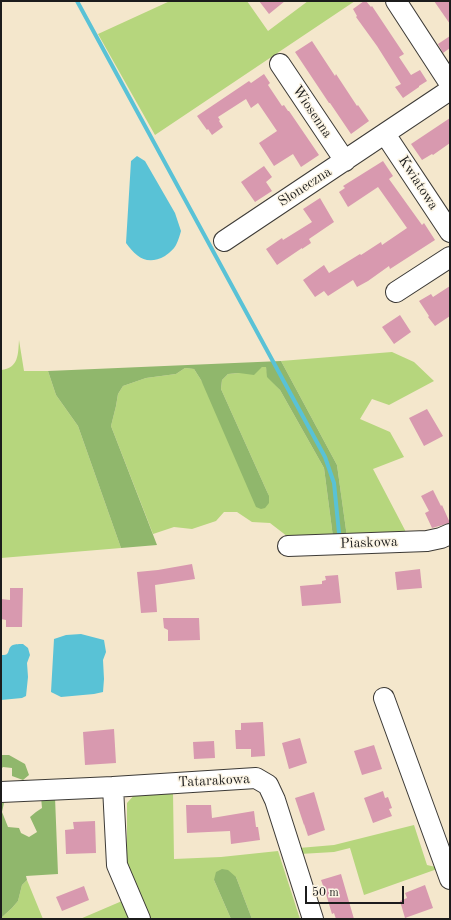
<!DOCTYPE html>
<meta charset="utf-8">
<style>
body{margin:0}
#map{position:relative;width:451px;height:920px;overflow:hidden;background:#f4e7cc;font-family:"Old Standard TT",serif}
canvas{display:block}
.frame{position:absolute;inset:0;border:2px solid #1c1c1c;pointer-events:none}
.scale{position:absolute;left:305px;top:886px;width:99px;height:18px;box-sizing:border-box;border:2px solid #1c1c1c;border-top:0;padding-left:5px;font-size:12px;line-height:14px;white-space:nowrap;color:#1c1c1c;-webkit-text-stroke:3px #fcf5e5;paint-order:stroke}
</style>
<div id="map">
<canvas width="451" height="920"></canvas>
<div class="frame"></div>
<div class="scale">50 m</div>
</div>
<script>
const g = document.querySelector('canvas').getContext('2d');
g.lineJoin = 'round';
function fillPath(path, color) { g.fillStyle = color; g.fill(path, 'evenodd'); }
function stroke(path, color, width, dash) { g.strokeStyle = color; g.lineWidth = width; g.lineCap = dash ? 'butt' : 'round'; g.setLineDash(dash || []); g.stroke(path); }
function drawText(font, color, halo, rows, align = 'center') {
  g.font = font + ' "Old Standard TT",serif'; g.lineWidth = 3; g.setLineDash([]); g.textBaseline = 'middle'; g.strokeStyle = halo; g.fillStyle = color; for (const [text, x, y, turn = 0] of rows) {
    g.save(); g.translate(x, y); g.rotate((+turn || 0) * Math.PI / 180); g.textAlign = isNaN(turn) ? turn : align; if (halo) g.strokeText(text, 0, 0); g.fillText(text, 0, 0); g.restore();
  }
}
fillPath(new Path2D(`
 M170,1H247L268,31L308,1H355L155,135L98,34Z
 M19,340L24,371H48L56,395L78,426L121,548L1,558V370C19,368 18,354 19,340Z
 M392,352L414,362L434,381L389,405L372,399L360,419L390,432L404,457L373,469L407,534L347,537L337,465L281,361Z
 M262,367H266L268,377L280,390L324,468L333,537L292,540L270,523L252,522L237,512H224L216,521L192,529L174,527L153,534L111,426L116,406L118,394L123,386L146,378L176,374L185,368L194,369L201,380L269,496L221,389L222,380L228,374L239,373Z
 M173,792L174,859L221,857L278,851L300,919H252L236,877L214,880L231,919H150L127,864V803L136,793Z
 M414,825L427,865L440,868L364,895L350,848L334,852L300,854L299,848L334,845Z
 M27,880L43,919H1V918L12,908L18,901L22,885Z
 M122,901L129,919H80Z`), '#b6d67d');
fillPath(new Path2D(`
 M281,361L337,465L347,537H333L324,468L280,390L267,377L266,367H262L254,375L239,373L228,374L222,380L221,389L269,496V503L265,508L261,509L256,507L201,380L194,369L185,368L176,374L146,378L123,386L118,394L116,406L111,426L157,545L121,548L78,426L56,395L48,371Z
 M1,755H9L25,764L29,775L23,780L12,776V768L3,767L1,769Z
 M41,797H55L58,874L26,876L27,880L22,885L18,901L12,908L1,918V803H4L2,812L8,827L19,828L21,833L29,837L37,832L30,817L36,812L42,808Z
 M222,869L228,870L236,877L252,919H231L214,880L216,872Z`), '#90b76c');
fillPath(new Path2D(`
 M137,156L145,161L175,213L181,231C180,235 178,241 176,245C174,249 168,254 165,256C147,266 136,257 126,243L131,161Z
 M81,634L104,640L106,652L103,660L104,679L103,692L94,694L61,697L51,692L54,639L66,635Z
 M23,644L28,648L30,655L27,663L28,677L26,696L22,698L1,700V655C12,656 6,648 13,645C15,644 20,644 23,644Z`), '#59c2d6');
stroke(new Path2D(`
 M77,1L325,457L334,483L339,533`), '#59c2d6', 4);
fillPath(new Path2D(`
 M259,1H285L269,14Z
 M364,1H366L371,7L372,6L404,54L399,57L411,75L420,70L427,81L419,86V87L403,98L395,87L401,84L377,46L356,17L357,16L353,9Z
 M434,1H450V24Z
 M450,36V48L443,53L438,44Z
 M312,41L335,76L336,74L357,106L358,105L369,121L351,134L330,103H329L295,52Z
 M264,74L270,83L268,85L282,106L284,105L288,111H289L319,155L301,167L293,154L274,166L259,143L277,131L258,103L251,108L246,99L218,117L220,120L219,121L223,127L212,135L208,129L207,130L197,116L249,81L251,83Z
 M450,118V143L433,155L432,154L422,160L411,144Z
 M383,161L393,176L389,179L422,225L424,223L435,240L390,269L389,266L368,281L357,287L353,280L328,296L324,291L315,297L303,280L324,265L329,273L360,254L361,255L381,242L382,245L407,228L378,187L348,207L339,192L345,188L343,186Z
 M264,166L272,177L266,182L272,191L255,202L241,182Z
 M320,198L334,222L309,239L311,243L302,249V248L277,265L266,249L282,238L283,240L312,222L303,209Z
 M450,286V316L435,326L428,317L429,316L419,301L431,294L433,297Z
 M400,315L411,332L394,344L382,327Z
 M427,409L443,436L424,446L409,418Z
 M433,490L441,506L442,505L450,523L432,528L425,513L429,511L421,496Z
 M192,564L195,579L155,585L157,612L141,613L137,572L158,570Z
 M420,569L422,588L397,590L395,572Z
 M338,575L341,603L302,606L300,586L322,584V581L326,580L325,576Z
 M10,588H23L22,627H6V620L1,619V599L10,600Z
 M163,618H199L200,640L168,641V630L164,628Z
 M263,722L265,756L251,757V749H236L235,730H241V723Z
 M114,729L116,763L85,765L83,732Z
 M300,738L307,763L289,769L282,743Z
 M214,741L215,758L194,759L193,742Z
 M374,745L382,769L362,775L354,751Z
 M383,791L385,798L388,797L392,808L389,809L392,816L373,823L364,798Z
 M314,792L325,830L308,836L304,824V825L295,798Z
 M186,805H211L212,818L254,811L256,827H258L260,840L231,844L230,831L187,833Z
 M95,821L96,853L66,854L65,830L74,829L73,822Z
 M341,874L354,919H336L334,913L332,914L325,891L321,880Z
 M425,885L433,908L405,918L400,901L407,898L405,893Z
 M84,886L89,900L62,911L56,897Z`), '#d899af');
const minor = new Path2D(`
 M396,1L450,84
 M280,64L345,161
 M385,134L450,232
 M224,241L450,90
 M396,292L450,257
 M288,546L427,541L441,538L450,534
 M384,698L450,879
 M113,787L117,865L140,919
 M1,792L113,787L256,778L268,785L275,800L313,919`);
stroke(minor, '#3c3a36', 22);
stroke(minor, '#fff', 20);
drawText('14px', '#1c1c1c', '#fcf5e5', [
 ["Wiosenna",312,112,56],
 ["Kwiatowa",418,183,57],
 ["Słoneczna",305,187,-33],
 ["Piaskowa",369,543,-2],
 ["Tatarakowa",214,781,-3]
]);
</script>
